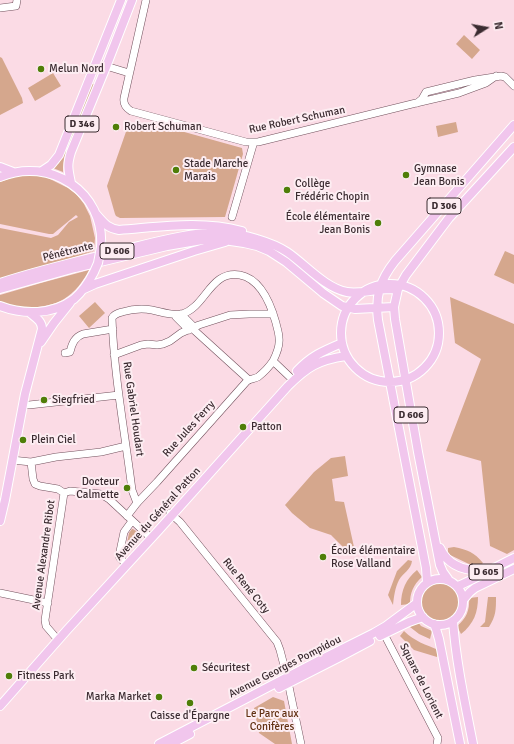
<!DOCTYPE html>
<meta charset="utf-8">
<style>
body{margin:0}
#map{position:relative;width:514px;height:744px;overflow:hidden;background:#fbdbe5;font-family:Signika,sans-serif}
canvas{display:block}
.north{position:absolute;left:466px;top:8px;width:40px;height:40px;-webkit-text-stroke:3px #fdedf2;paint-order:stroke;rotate:79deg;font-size:11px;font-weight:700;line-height:16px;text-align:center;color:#3b2c31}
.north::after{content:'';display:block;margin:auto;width:14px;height:18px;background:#3b2c31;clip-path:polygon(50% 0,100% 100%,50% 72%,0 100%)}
</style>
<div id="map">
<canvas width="514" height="744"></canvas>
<div class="north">N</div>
</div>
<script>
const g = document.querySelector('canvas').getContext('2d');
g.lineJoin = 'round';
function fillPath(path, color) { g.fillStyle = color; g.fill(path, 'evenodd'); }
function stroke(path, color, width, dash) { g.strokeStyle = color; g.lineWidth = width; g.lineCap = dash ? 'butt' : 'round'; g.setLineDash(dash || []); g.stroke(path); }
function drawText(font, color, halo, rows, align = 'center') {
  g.font = font + ' Signika,sans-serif'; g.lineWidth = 4; g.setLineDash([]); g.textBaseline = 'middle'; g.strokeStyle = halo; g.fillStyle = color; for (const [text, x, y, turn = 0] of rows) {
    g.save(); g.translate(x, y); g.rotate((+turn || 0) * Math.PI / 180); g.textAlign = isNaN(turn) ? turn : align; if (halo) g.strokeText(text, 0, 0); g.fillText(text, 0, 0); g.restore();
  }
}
fillPath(new Path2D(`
 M464,35L480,50L472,59L456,44Z
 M0,57L2,58L22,98L23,103L0,115Z
 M53,73L61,86L35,101L28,88Z
 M91,83L95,85L64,158L63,168V172L53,168L59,163L62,157Z
 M456,122L458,132L438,137L436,126Z
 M128,126L148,130L150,127L170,128L242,148L243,154L225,217L120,218L116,216L115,214L107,186Z
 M27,175L44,176L68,188L77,195L84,204L90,216L95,238L94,251L0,280V228L51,238L58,235L69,222L78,217L76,215L53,234H49L0,224V182L14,177Z
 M505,251L514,255V284L494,275Z
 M89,270C83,282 75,292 64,299C47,309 17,311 0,301V295L41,283Z
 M450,297L514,324V550L507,554L490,546L481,461L446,451L481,359L455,343Z
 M95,302L105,313L89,328L79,316Z
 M345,456L348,476L332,479L335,501L344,502L354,547L345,549L331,535L310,528L292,513L285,505L314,472L331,458Z
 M132,529H133L139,533L140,536L139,538L126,553H125L129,533Z
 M454,547C468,550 474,552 483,563L476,569L471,565L448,554V548Z
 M408,560L412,561C411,570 403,573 399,580C395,588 394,596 393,605L388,595L397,571Z
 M417,570L422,577C413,585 410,593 410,604L401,605C401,590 406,579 417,570Z
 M420 602a20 20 0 1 1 40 0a20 20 0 1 1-40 0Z
 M478,597C478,612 474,624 461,634L457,626C466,619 470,610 469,598Z
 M488,597H496C496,610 496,616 489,627H480L485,622Z
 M418,622L421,626L432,631L430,639L419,634L410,627Z
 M404,631C414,641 426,645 439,650L437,657L414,650L400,636Z
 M273,697L284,701L292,744H275L259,733L254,708Z`), '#d5a78d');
const minor = new Path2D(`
 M146,0L124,98C123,104 126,108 131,111L246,142H258L416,103L459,93L486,83L496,76
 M0,8L16,6L17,0
 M96,63L129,73
 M417,103L422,99L426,92L475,80L501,76L505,77L514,86
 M232,217L253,145V142
 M181,314L194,327
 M175,315L176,317L189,330
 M192,328L195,331L249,380
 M65,353L70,352C72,343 75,337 83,334L113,329
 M114,355L141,345L148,344L157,345L163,344L170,341L181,333L199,325L230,315L249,314H271L273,313
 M273,361L293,380
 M23,405H29L119,395
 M12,460L31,462L56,457L101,452L126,446
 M31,462L33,479L35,484L40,486L58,489L64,493
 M64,493L70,491L101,494L109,499L151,538
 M170,513L180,522L277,642L280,650L287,677L301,744
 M127,516L137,503L157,482L247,381C250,379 254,379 258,377C263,373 269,367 273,361C276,355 280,345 279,338C279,333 277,328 276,323C271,305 261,279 240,275C210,270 206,307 182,314C172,316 162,312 152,310C142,308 132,309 122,312C118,313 114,314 112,318C114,376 125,433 132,490L137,503
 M125,563L120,558L119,556L124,532L132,521
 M0,593L48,603
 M382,630L438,738L437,744
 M58,640L46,626L45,620L64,493`);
const major = new Path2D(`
 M0,167L13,172
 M42,171L51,165L59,155L121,0
 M0,177C50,156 105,192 101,247
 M71,183C68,169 67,165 71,152L106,67L132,0
 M96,214C104,223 107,228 119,230C160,227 201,220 242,231
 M0,283C36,271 74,262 111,253C158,242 209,223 257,239C267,242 278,246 287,252C305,264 325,288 347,292C357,294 367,291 377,290C384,289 391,289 398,289
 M341 333a49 49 0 1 1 98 0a49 49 0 1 1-98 0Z
 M0,289L75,268L167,246L202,240H224L244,243L257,246L269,251L286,262L323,293L342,306L355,309L394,307
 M84,289L95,284L194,251L225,242
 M0,306C23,315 53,315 74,299C83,291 89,282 94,272
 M41,342L54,323L70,303
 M297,371C311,356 323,351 342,343
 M0,521L5,500L25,394L42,329C42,321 36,318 30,313
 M440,548C449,568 469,572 489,570
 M417 602a23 23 0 1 1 46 0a23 23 0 1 1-46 0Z
 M448,579L443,572L440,565L418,452L395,319L394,307L398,289L406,275L449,218L514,147
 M427,582L426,568L378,320C375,296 380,280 395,261L514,125
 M458,586C477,578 495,567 514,558
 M464,599L470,592L475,588L514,569
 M453,621C456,662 465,703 473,744
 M434,624L436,629L439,639L460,744
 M380,636L409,622L423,617
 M279,688L338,658L370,641
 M0,706L67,630L157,532L288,386C307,367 318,360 346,356
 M159,744L320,660L374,633L386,626L417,603
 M171,744L190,734`);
stroke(minor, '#72515d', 8);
stroke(major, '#fff', 10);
stroke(minor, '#fff', 7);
stroke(major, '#f1c6ed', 8);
const majorBridge = new Path2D(`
 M94,272L98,263L101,247`);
stroke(majorBridge, '#fff', 10, []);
stroke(majorBridge, '#f1c6ed', 8);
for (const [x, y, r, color] of [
 [41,69,4,"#4f7e08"],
 [116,127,4,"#4f7e08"],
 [176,170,4,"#4f7e08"],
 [406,175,4,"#4f7e08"],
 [287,190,4,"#4f7e08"],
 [378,223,4,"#4f7e08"],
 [44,400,4,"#4f7e08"],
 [243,427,4,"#4f7e08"],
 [23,440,4,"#4f7e08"],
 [127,488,4,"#4f7e08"],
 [323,557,4,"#4f7e08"],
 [194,668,4,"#4f7e08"],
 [9,676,4,"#4f7e08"],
 [159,697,4,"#4f7e08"],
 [190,703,4,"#4f7e08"]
]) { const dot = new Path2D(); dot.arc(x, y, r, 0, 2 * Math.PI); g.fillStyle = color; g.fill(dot); stroke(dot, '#fdedf2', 1.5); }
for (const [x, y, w] of [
 [82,124,34],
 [444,206,34],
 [117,251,34],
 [411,415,34],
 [486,572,34]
]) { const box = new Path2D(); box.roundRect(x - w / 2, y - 8, w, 16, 3); g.fillStyle = '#fdedf2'; g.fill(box); stroke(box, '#3b2c31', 1); }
drawText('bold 10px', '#3b2c31', null, [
 ["D 346",82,124],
 ["D 306",444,206],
 ["D 606",117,251],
 ["D 606",411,415],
 ["D 605",486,572]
]);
drawText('11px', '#3b2c31', '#fdedf2', [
 ["Melun Nord",49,69],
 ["Robert Schuman",124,127],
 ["Stade Marche",184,164],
 ["Marais",184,177],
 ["Gymnase",414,169],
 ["Jean Bonis",414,182],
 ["Collège",295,184],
 ["Frédéric Chopin",295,197],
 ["École élémentaire",370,217,"right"],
 ["Jean Bonis",370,230,"right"],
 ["Siegfried",52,400],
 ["Patton",251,427],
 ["Plein Ciel",31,440],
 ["Docteur",119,482,"right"],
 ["Calmette",119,495,"right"],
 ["École élémentaire",331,551],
 ["Rose Valland",331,564],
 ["Sécuritest",202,668],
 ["Fitness Park",17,676],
 ["Marka Market",151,697,"right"],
 ["Caisse d'Épargne",190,716,"center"]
], 'left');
drawText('11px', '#3b2c31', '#fdedf2', [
 ["Rue Robert Schuman",297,120,-12],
 ["Pénétrante",68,252,-14],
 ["Rue Gabriel Houdart",133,409,82],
 ["Rue Jules Ferry",189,429,-48],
 ["Avenue du Général Patton",158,514,-48],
 ["Avenue Alexandre Ribot",44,555,-82],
 ["Rue René Coty",246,586,51],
 ["Avenue Georges Pompidou",285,667,-27],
 ["Square de Lorient",421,681,63]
]);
drawText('11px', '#613011', '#fdedf2', [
 ["Le Parc aux",272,714],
 ["Conifères",272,727]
]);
</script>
